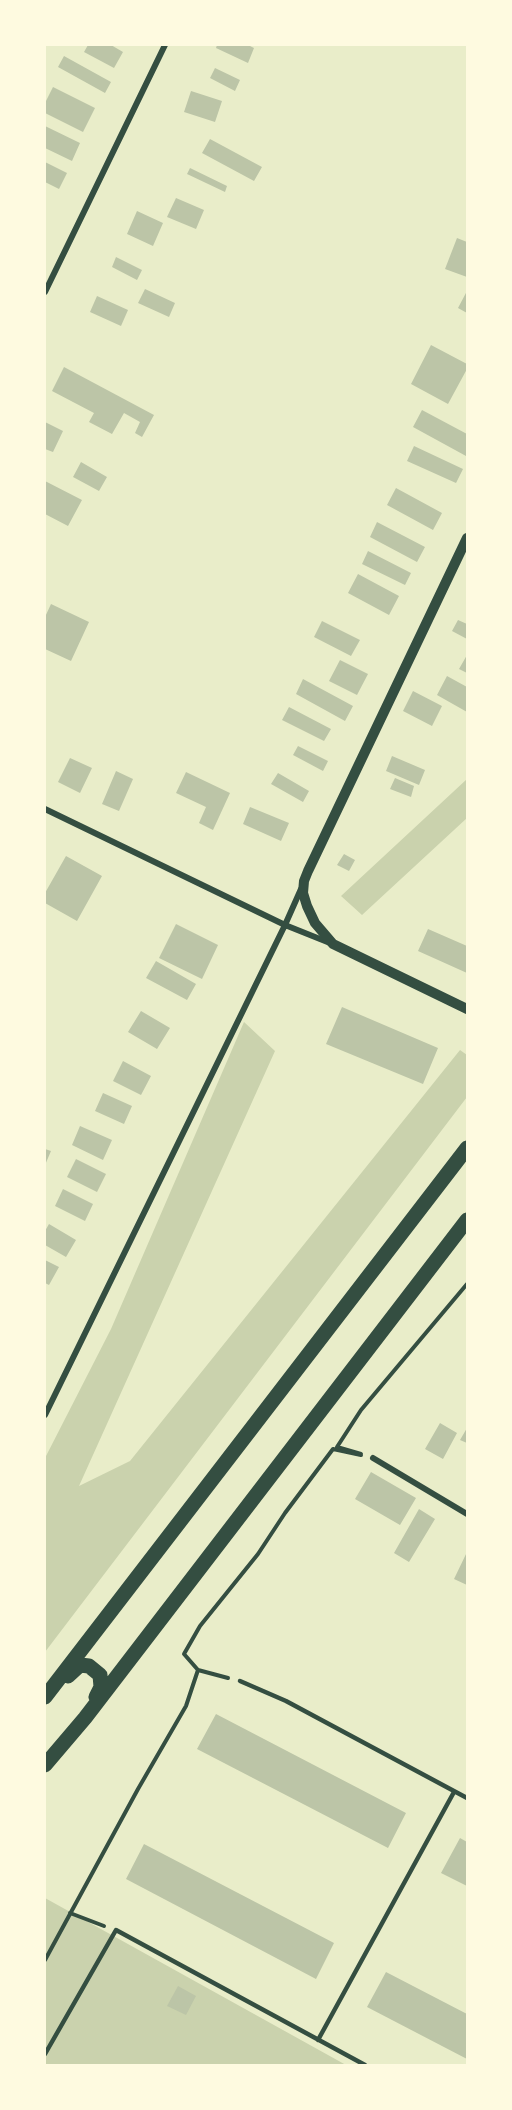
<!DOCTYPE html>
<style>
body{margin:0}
#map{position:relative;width:512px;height:2110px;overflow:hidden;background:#e9edc9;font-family:"DejaVu Sans",sans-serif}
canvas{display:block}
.frame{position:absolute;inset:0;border:46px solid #fefae0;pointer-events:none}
</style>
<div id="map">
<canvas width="512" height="2110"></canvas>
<div class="frame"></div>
</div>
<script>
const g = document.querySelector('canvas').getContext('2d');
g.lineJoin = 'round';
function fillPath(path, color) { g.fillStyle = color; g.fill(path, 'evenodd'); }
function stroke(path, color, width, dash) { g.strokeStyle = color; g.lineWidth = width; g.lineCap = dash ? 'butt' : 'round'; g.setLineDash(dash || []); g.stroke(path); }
fillPath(new Path2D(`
 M467,779V818L362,915L341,896Z
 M244,1022L275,1051L79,1486L130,1461L460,1050L467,1055V1097L45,1652V1458L111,1329Z
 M45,1898L346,2065H45Z`), '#cad2ad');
fillPath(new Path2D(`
 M88,45H111L123,52L114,68L84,52Z
 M217,45H248L254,48L248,63L216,48Z
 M64,56L111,82L105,93L58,67Z
 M215,68L240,80L235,91L210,78Z
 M53,87L95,108L83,132L45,113V103Z
 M191,91L222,101L215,122L184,112Z
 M45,126L80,143L72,161L45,148Z
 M210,139L262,167L254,181L202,153Z
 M45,162L67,173L59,189L45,182Z
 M190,168L227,186L225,192L187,174Z
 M176,198L204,210L196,229L167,217Z
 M137,211L163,223L153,246L127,234Z
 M457,238L467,242V277L445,269Z
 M116,257L142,270L137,280L112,267Z
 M145,289L175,303L169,317L138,303Z
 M467,291V313L458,308Z
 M97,296L128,310L121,326L90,312Z
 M431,345L467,364V369L448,404L411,384Z
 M64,367L154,415L142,437L135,433L140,422L124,413L112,434L89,422L94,413L52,391Z
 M422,410L467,434L466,456L413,427Z
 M45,422L63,431L53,452L45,449Z
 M414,446L463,469L456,483L407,461Z
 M81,462L107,477L99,491L73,477Z
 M45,481L82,500L68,526L45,514Z
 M396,488L442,513L433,530L387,505Z
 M377,522L425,547L417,562L370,537Z
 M368,551L411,573L405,585L362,564Z
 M358,574L399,596L389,615L348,593Z
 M51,604L89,622L71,661L45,649V617Z
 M458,620L467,624V639L452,631Z
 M322,621L360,640L351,656L314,637Z
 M467,655V673L459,669Z
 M340,660L368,674L357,695L329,681Z
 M447,676L467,687V712L437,695Z
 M303,679L353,706L345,721L296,694Z
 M413,691L442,706L432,726L403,711Z
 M289,707L331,729L324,741L282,720Z
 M298,746L328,761L323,771L293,755Z
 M392,756L425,770L419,785L386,771Z
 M70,758L92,768L80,793L58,782Z
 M116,771L133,779L119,811L102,804Z
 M186,772L230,793L213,830L199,823L206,807L176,793Z
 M278,773L309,791L303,802L271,784Z
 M395,778L414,786L411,797L390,789Z
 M250,807L289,823L281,841L243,824Z
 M344,854L355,860L349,871L337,865Z
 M66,856L102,876L77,921L45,903V893Z
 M176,924L218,945L202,979L159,958Z
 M428,929L467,946V973L418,951Z
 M156,961L196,984L187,1000L146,978Z
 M342,1007L438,1048L423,1084L326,1044Z
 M141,1011L170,1028L157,1049L128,1032Z
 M123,1061L151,1076L141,1095L113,1081Z
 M103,1093L132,1106L124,1124L95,1111Z
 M80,1126L112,1140L103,1160L72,1145Z
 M45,1149L51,1151L45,1165Z
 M76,1159L106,1174L97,1192L67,1177Z
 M63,1189L93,1204L85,1221L55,1206Z
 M49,1224L76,1240L66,1257L45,1245V1231Z
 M45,1260L59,1267L49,1285L45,1283Z
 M440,1423L457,1433L443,1459L425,1449Z
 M467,1428V1443L460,1440Z
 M371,1472L416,1498L400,1525L355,1499Z
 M419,1509L435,1519L409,1562L394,1553Z
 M467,1552V1585L454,1579Z
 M216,1714L406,1813L388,1848L197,1749Z
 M460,1838L467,1842V1886L441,1873Z
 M144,1844L334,1943L316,1979L126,1879Z
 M386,1972L467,2014V2059L367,2007Z
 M178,1986L196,1996L186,2015L167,2006Z`), '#bcc5a7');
stroke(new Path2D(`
 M361,1454L337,1447L361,1410L467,1284
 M228,1678L198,1670L184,1654L200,1626L258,1554L285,1513L333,1449L361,1455
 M70,1913L104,1926
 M45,1960L138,1789L186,1706L198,1670`), '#344e41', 4);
stroke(new Path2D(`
 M240,1681L286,1701L467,1798
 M318,2040L454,1792
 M45,2054L116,1930L365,2065`), '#344e41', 4.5);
stroke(new Path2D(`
 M45,292L165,45
 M45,809L285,925L330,943
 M45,1415L285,925L301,889
 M373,1458L467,1514`), '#344e41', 6);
stroke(new Path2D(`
 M467,538L308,871L304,881L303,893L307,906L315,923L333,944L467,1009`), '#344e41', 10);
stroke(new Path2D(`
 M68,1676L80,1665L89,1666L100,1675L101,1687L96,1697
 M45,1697L467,1148
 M45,1765L85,1718L467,1220`), '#344e41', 15);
</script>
